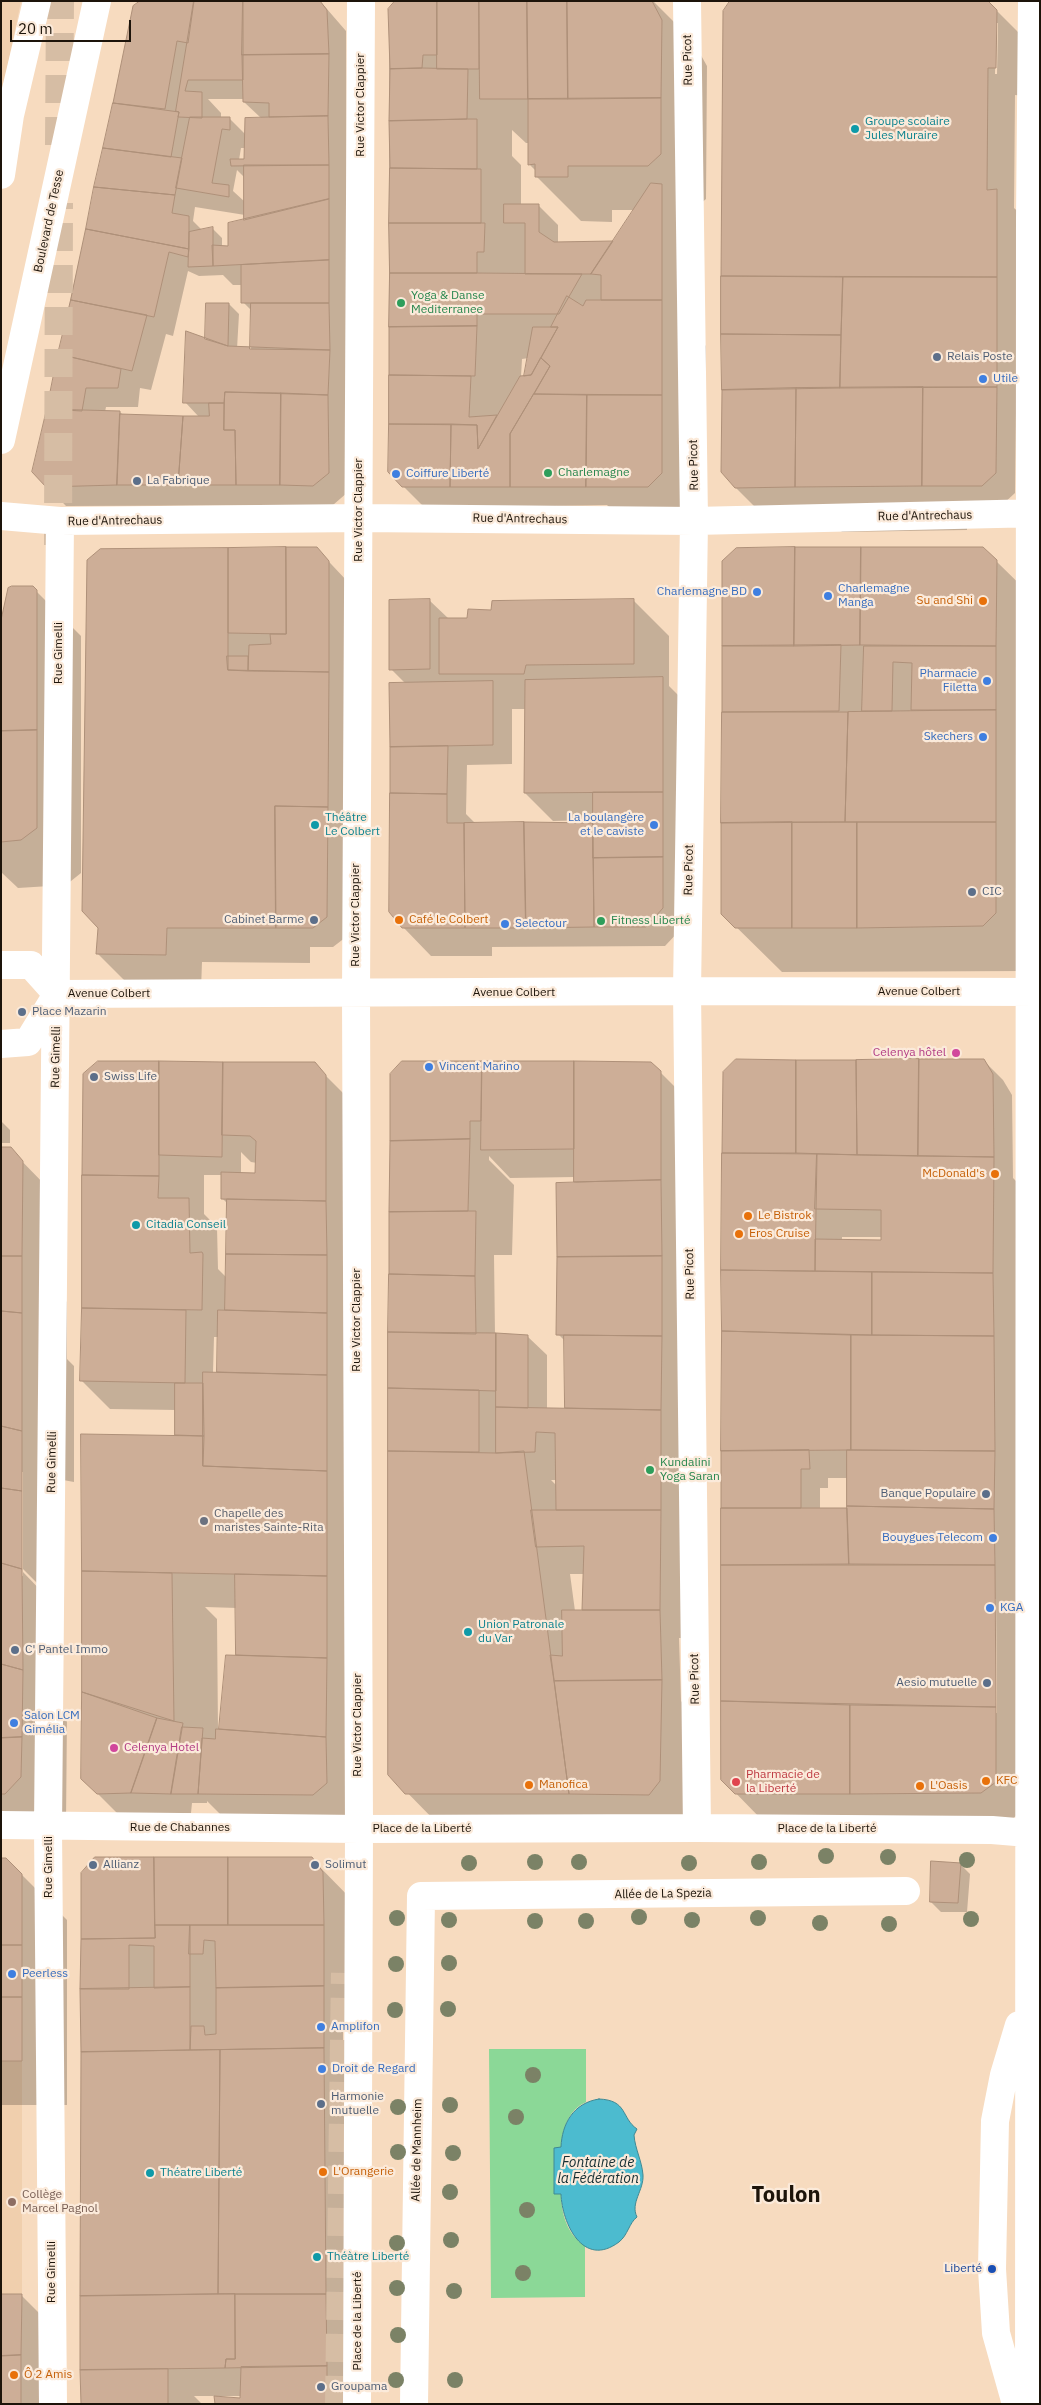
<!DOCTYPE html>
<meta charset="utf-8">
<style>
body{margin:0}
#map{position:relative;width:1041px;height:2405px;overflow:hidden;background:#f7dbbf;font-family:"IBM Plex Sans",sans-serif}
canvas{display:block}
.frame{position:absolute;inset:0;border:2px solid #1d140a;pointer-events:none}
.scale{position:absolute;left:10px;top:20px;width:121px;height:22px;box-sizing:border-box;border:2px solid #1d140a;border-top:0;padding-left:6px;font-size:15px;line-height:18px;white-space:nowrap;color:#1d140a;-webkit-text-stroke:4px #fbeada;paint-order:stroke}
</style>
<div id="map">
<canvas width="1041" height="2405"></canvas>
<div class="frame"></div>
<div class="scale">20 m</div>
</div>
<script>
const g = document.querySelector('canvas').getContext('2d');
g.lineJoin = 'round';
function fillPath(path, color) { g.fillStyle = color; g.fill(path, 'evenodd'); }
function stroke(path, color, width, dash) { g.strokeStyle = color; g.lineWidth = width; g.lineCap = dash ? 'butt' : 'round'; g.setLineDash(dash || []); g.stroke(path); }
function drawText(font, color, halo, rows, align = 'center') {
  g.font = font + ' "IBM Plex Sans",sans-serif'; g.lineWidth = 4.5; g.setLineDash([]); g.textBaseline = 'middle'; g.strokeStyle = halo; g.fillStyle = color; for (const [text, x, y, turn = 0] of rows) {
    g.save(); g.translate(x, y); g.rotate((+turn || 0) * Math.PI / 180); g.textAlign = isNaN(turn) ? turn : align; if (halo) g.strokeText(text, 0, 0); g.fillText(text, 0, 0); g.restore();
  }
}
fillPath(new Path2D(`
 M1,1H21L1,99Z
 M1,2061H22V2294H1Z`), '#f0cfad');
fillPath(new Path2D(`
 M489,2049H586V2102C568,2110 562,2130 561,2148H554V2193H561C561,2212 567,2236 585,2245V2297L491,2298Z`), '#8bd897');
const water = new Path2D(`
 M599,2099C628,2100 621,2118 637,2129L634,2135C635,2149 642,2161 643,2175C644,2190 630,2203 637,2217C629,2223 628,2235 619,2242C583,2269 562,2223 561,2194H554V2148L561,2147C562,2124 573,2103 599,2099Z`);
fillPath(water, '#4cbbcf');
stroke(water, '#3e8994', 1);
fillPath(new Path2D(`
 M320,1L346,31L348,492L333,505L66,506L33,472L134,7ZM208,99H244V102L261,118L246,135L230,119H221V113ZM241,148H246L245,161L239,160ZM237,170L245,178V202L233,191ZM195,207L245,215V221L230,248L222,247V238L212,228L202,230L193,221ZM188,271L199,276L223,275L233,285H242L243,302L252,311L251,350L237,349L239,314L229,304L208,305L206,340L185,402L199,417L124,416L120,412H105L106,407H138L140,388L151,390L166,334L173,336Z
 M397,1H653L693,41L707,66L706,199L693,210L681,321L706,346V519L633,531L607,505L554,506V531L423,506L389,472V9ZM512,130L526,143H529L530,165L536,171V176L581,221L612,222V210H635L614,242L558,243V225L538,205H521V165L512,156ZM529,358L526,377H521L522,359Z
 M724,11H997L1025,39L1024,96L1015,95L1014,208L1025,218L1024,414H1016L1015,493L1002,505H967V530L842,532L816,506L755,507L735,487L723,276ZM996,23H998L997,74H995Z
 M316,548L348,582L346,937L333,947H310V963L202,962L201,990L133,989L98,954L99,928L88,561Z
 M996,561L1040,604L1028,971L782,972L722,913L723,562Z
 M32,587L81,636V873L66,885L18,888L1,872V626Z
 M429,600L449,619H469L492,611L634,601L669,636V686L690,707L682,928L665,946L492,947V956H431L403,927L392,793L390,684H406L391,669ZM512,709H526L525,793L553,821L594,820V825L475,823L466,814L467,765L512,764Z
 M983,1060L1003,1080L1012,1095L1013,1178L1021,1186L1023,1810L1010,1821L764,1822L722,1779L724,1073ZM842,1237H882V1241H842ZM828,1478H849V1512L847,1510H820V1488H828ZM994,1599H996L997,1713H995Z
 M402,1063H651L688,1100V1638H679L681,1701L689,1709L687,1810L677,1822L442,1828L389,1774V1451ZM489,1156L510,1178L576,1177L558,1334L566,1342V1408L568,1410L547,1409V1355L527,1336L495,1335L494,1255H512L514,1185L489,1160ZM551,1480H557V1486ZM570,1574H584L583,1611H575Z
 M314,1064L354,1104V1811L341,1822L227,1821L207,1801V1803H192L191,1813H184L175,1838L128,1824L82,1778L83,1571L176,1437V1410L110,1409L82,1381L84,1075ZM241,1152L251,1162L257,1163L256,1174H241ZM204,1175H222V1198L228,1204L227,1278L218,1269L217,1227L204,1214ZM214,1337H219L218,1373H213ZM205,1607L237,1608V1656H227L220,1730H218L217,1619Z
 M1,1121L10,1130V1143H1Z
 M1,1149H10L50,1190V1285L67,1302V1359L74,1366V1482L41,1476V1587L23,1569V1472H21L20,1576H23V1572L49,1599L50,1700L67,1716L66,1823L1,1838Z
 M311,1858L356,1904L368,2030L343,2031V2069L358,2085L346,2404H216V2396H194L202,2404H82V2052L95,1859ZM218,2396H241V2400L218,2398Z
 M1,1859H6L67,1920V2105H1Z
 M960,1864L970,1874L967,1912H941L931,1902Z
 M21,2295L66,2340V2404H1Z`), '#0003');
const building = new Path2D(`
 M140,1H194L188,43L177,41L165,109L113,103L133,6Z
 M194,1H243V80H188L185,91L202,92V118L178,117L179,112L176,111Z
 M243,1H320L327,10L329,54L242,55Z
 M395,1H437V55H423L422,68L390,69L388,9Z
 M437,1H479V69H437Z
 M479,1H527L528,99H480Z
 M527,1H567L568,99H528Z
 M567,1H652L662,20L661,98L568,99Z
 M730,1H988L997,10L996,68H988L987,190L997,189V277L721,276L723,11Z
 M329,54L328,116L269,117V103L243,102L242,55Z
 M422,68L468,69L467,119L389,121L390,69Z
 M661,98V154L648,166H568V177H535V164L528,165V99Z
 M113,103L179,112L171,157L103,148Z
 M328,116L329,165L231,166L230,159H244L245,118Z
 M190,117H230V130L222,129L212,183L229,185V197L176,188Z
 M467,119H477V169L390,168L389,121Z
 M103,148L182,158L175,195L94,187Z
 M244,165H329V199L244,220Z
 M390,168L481,169V223H389Z
 M651,183L662,184V300H601V275L591,274Z
 M94,187L175,195L172,213L189,216V249L86,229Z
 M329,199V260L213,266L212,245L228,246V223Z
 M504,204H539V232L554,242L613,241L591,274H525V223H504Z
 M389,223H485L484,252H477V273H390Z
 M213,227V266L188,267L189,232Z
 M86,229L189,249L188,257L169,252L154,317L71,300Z
 M329,260V303H241V265Z
 M390,273H477L582,274L559,314H477V326L389,327Z
 M721,276L843,277L841,335L721,334Z
 M843,277H997V387L840,388Z
 M567,296L583,306L586,300H662V395L534,394L550,366L541,358L558,327H551Z
 M71,300L147,315L132,371L58,354Z
 M206,303H229L228,346L205,339Z
 M251,303H329L330,350L250,349Z
 M477,326L475,376L389,375V327Z
 M533,327H558L531,375L524,376Z
 M186,331L228,346L330,350L328,395L225,392L224,403H183Z
 M721,334L841,335L840,388L722,390Z
 M58,354L121,369L118,388H86L82,411L47,409Z
 M541,358L550,366L510,434V487H450L451,424L477,425L478,449L520,376L531,375Z
 M389,375L471,376L469,417L497,415L478,449L477,425L389,424Z
 M923,387H997L996,473L982,486H922Z
 M923,387L922,486L795,487L796,388Z
 M796,388L795,487L735,488L721,472L722,390Z
 M225,392L281,393L280,485H236L235,430H224Z
 M281,393L328,395L329,473L313,486L280,485Z
 M534,394L587,395L586,487H510V434Z
 M587,395H662V473L648,487H586Z
 M209,403H224V430H235L236,485H178L183,416H209Z
 M47,409L120,411L117,485L46,487L32,472Z
 M120,414L183,416L178,485H117Z
 M389,424H451L450,487H402L388,472Z
 M286,547H317L329,561V672L248,671L249,645L271,644L270,634H286Z
 M286,547V634L228,633V548Z
 M795,547H861L860,645L794,646Z
 M795,547L794,646H722V561L736,548Z
 M861,547H983L997,560L996,646L860,645Z
 M228,548V670L329,672L328,807L275,806L276,928H167L166,955L96,954L98,928L82,911L87,560L100,549Z
 M12,586H33L37,590V730L1,731V620L8,588Z
 M430,599V669L389,670V600Z
 M634,599V664L526,665L524,674H439V618H467L468,609L491,610L492,601Z
 M841,645L839,711L722,712V646Z
 M864,646H996V710H911L912,663L893,662L892,711H862Z
 M227,656H248V671L228,670Z
 M663,677V792L524,793L525,680Z
 M493,681V745L390,747L389,683Z
 M996,710V822H845L848,712Z
 M722,712H848L845,822L721,823Z
 M37,730V828L21,840L1,842V731Z
 M448,746L447,794L390,793V747Z
 M593,792H663V857L593,858Z
 M390,793L447,794V823H464L465,928H402L389,912Z
 M275,806L328,807L327,917L313,928H276Z
 M524,822L526,928H465L464,823Z
 M524,822L593,823L594,927L526,928Z
 M792,822V928H735L721,914V823Z
 M792,822H857V928H792Z
 M857,822H996V913L983,926L857,928Z
 M663,857V908L646,927H594L593,858Z
 M736,1059L796,1060V1153H722L723,1072Z
 M919,1059L918,1156L857,1155L856,1060Z
 M919,1059H984L993,1074L994,1157L918,1156Z
 M796,1060H856L857,1155L796,1153Z
 M98,1061H159V1176L82,1175L83,1074Z
 M159,1061L223,1062L222,1157L159,1155Z
 M402,1061H482L481,1121H470V1139L390,1141V1074Z
 M482,1061H574V1149L481,1150Z
 M574,1061L651,1062L661,1071V1180L574,1182Z
 M223,1062H315L326,1075V1201L221,1199V1172L255,1173L256,1141L250,1136L222,1135Z
 M470,1139L468,1211L389,1212L390,1141Z
 M1,1147H11L23,1161L22,1256H1Z
 M722,1153L817,1154L815,1271L721,1270Z
 M817,1154L994,1157L993,1273L815,1271V1239L881,1240V1210L815,1209Z
 M82,1175L159,1176L158,1198H189L190,1253L202,1252L203,1254L202,1310L82,1308Z
 M661,1180L662,1256L557,1257L556,1183Z
 M227,1199L326,1201L327,1255L226,1254Z
 M468,1211H476L475,1276L389,1274V1212Z
 M226,1254L327,1255V1313L225,1310Z
 M1,1256H22V1313L1,1311Z
 M662,1256V1336L556,1335L557,1257Z
 M721,1270L872,1272V1335L722,1331Z
 M872,1272L993,1273L994,1336L872,1335Z
 M389,1274L475,1276L476,1334L388,1332Z
 M82,1308L186,1310L185,1383L80,1381Z
 M218,1310L327,1313V1375L217,1372Z
 M1,1311L22,1313V1431L1,1426Z
 M722,1331L851,1335V1450L721,1451Z
 M388,1332L496,1333V1391L388,1388Z
 M496,1333L528,1335V1408L496,1407Z
 M564,1335L662,1336L661,1410L565,1408Z
 M851,1335L994,1336L995,1451L851,1450Z
 M203,1372L327,1375V1471L203,1466Z
 M175,1383H203L204,1436L175,1435Z
 M388,1388L479,1390V1452L388,1451Z
 M496,1407L661,1410V1510H556L555,1433L536,1432L535,1452L496,1453Z
 M1,1426L22,1431V1491L1,1488Z
 M81,1434L204,1436L203,1466L327,1471V1576L82,1571Z
 M809,1450L810,1469H801V1508H721V1451Z
 M847,1450L995,1451L994,1509L847,1506Z
 M388,1451L496,1453L524,1451L569,1794H405L388,1775Z
 M1,1488L22,1491V1569L1,1563Z
 M847,1506L994,1509L995,1565L849,1564Z
 M721,1508H847L849,1564L721,1565Z
 M531,1510H661L660,1610H582L584,1546L536,1547Z
 M1,1563L22,1569L23,1670L1,1664Z
 M721,1565H995L996,1707L721,1701Z
 M82,1571L172,1573L174,1721L82,1692Z
 M235,1574L327,1576V1658L236,1655Z
 M562,1610H660L662,1680L554,1681L550,1655L562,1656Z
 M226,1655L327,1658L326,1737L219,1729Z
 M1,1664L23,1670L22,1737L1,1738Z
 M662,1680L660,1781L649,1795L569,1794L554,1681Z
 M82,1692L157,1718L131,1793L97,1794L81,1779Z
 M721,1701L850,1705V1794H735L721,1780Z
 M850,1705L996,1707V1782L981,1793L850,1794Z
 M157,1718L183,1723L171,1794L131,1793Z
 M182,1727L203,1728L198,1794H171Z
 M216,1729L326,1737L327,1783L313,1795L198,1794L202,1738L215,1739Z
 M22,1737L21,1777L5,1794H1V1738Z
 M95,1857H154L155,1938L81,1939V1873Z
 M154,1857H228V1925H155Z
 M228,1857H312L323,1872L324,1925H228Z
 M1,1858H6L22,1874V1945H1Z
 M931,1861L961,1863L958,1903L930,1902Z
 M155,1925H190V1987L154,1988V1946L129,1945V1989H80L81,1939L155,1938Z
 M190,1925H324V1986L216,1988L215,1941L204,1940L203,1954H189Z
 M1,1945H22V1997H1Z
 M324,1986V2048L190,2050L191,2026H204L205,2035L216,2034V1988Z
 M190,1987V2050L81,2052L80,1989Z
 M1,1997H22V2061H1Z
 M324,2048L326,2294H218L220,2050Z
 M220,2050L218,2294L80,2296L81,2052Z
 M1,2294H22L21,2355L1,2356Z
 M235,2294H326L327,2366L225,2368L226,2359H235Z
 M235,2294V2359H226L225,2368L80,2370V2296Z
 M21,2355V2404H1V2356Z
 M327,2366V2404H215L214,2396L240,2398L241,2367Z
 M168,2369V2404H81L80,2370Z`);
fillPath(building, '#cdae97');
stroke(building, '#ae9079', 1);
stroke(new Path2D(`
 M59,145L60,1
 M58,545L59,203
 M339,2404L345,1973`), '#d6bda4', 28, [28, 14]);
stroke(new Path2D(`
 M687,1L694,521L687,991L697,1828
 M1,175L10,115L37,1
 M1,440L97,1
 M1,516L60,521L359,518L694,521L1040,513
 M1,965H31L57,994L687,991L1040,992
 M1,1044L28,1042L56,996
 M1,1825L359,1829L697,1828L992,1830L1040,1834
 M53,2404L48,1827L60,521
 M357,2404L359,1829L356,994L361,1
 M414,2404L421,1896L906,1891
 M1016,2404L996,2333L992,2269L995,2121L1004,2075L1019,2025
 M1029,2404C1027,1675 1034,946 1030,218L1032,1`), '#fff', 28);
g.fillStyle = '#7b8266';
for (const [x, y] of [
 [826,1856],
 [888,1857],
 [967,1860],
 [535,1862],
 [579,1862],
 [759,1862],
 [469,1863],
 [689,1863],
 [639,1917],
 [397,1918],
 [758,1918],
 [971,1919],
 [449,1920],
 [692,1920],
 [535,1921],
 [586,1921],
 [820,1923],
 [889,1924],
 [449,1963],
 [396,1964],
 [448,2009],
 [395,2010],
 [533,2075],
 [450,2105],
 [398,2107],
 [516,2117],
 [398,2152],
 [453,2153],
 [450,2192],
 [527,2210],
 [451,2240],
 [397,2243],
 [523,2273],
 [397,2288],
 [454,2291],
 [398,2335],
 [396,2380],
 [455,2380]
]) { g.beginPath(); g.arc(x, y, 8, 0, 2 * Math.PI); g.fill(); }
for (const [x, y, r, color] of [
 [855,129,5,"#0f9aa8"],
 [401,303,5,"#2e9e5b"],
 [937,357,5,"#5c6f8a"],
 [983,379,5,"#3f7fe0"],
 [548,473,5,"#2e9e5b"],
 [396,474,5,"#3f7fe0"],
 [137,481,5,"#5c6f8a"],
 [757,592,5,"#3f7fe0"],
 [828,596,5,"#3f7fe0"],
 [983,601,5,"#e8710a"],
 [987,681,5,"#3f7fe0"],
 [983,737,5,"#3f7fe0"],
 [315,825,5,"#0f9aa8"],
 [654,825,5,"#3f7fe0"],
 [972,892,5,"#5c6f8a"],
 [314,920,5,"#5c6f8a"],
 [399,920,5,"#e8710a"],
 [601,921,5,"#2e9e5b"],
 [505,924,5,"#3f7fe0"],
 [22,1012,5,"#5c6f8a"],
 [956,1053,5,"#d1479c"],
 [429,1067,5,"#3f7fe0"],
 [94,1077,5,"#5c6f8a"],
 [995,1174,5,"#e8710a"],
 [748,1216,5,"#e8710a"],
 [136,1225,5,"#0f9aa8"],
 [739,1234,5,"#e8710a"],
 [650,1470,5,"#2e9e5b"],
 [986,1494,5,"#5c6f8a"],
 [204,1521,5,"#6b7280"],
 [993,1538,5,"#3f7fe0"],
 [990,1608,5,"#3f7fe0"],
 [468,1632,5,"#0f9aa8"],
 [15,1650,5,"#5c6f8a"],
 [987,1683,5,"#5c6f8a"],
 [14,1723,5,"#3f7fe0"],
 [114,1748,5,"#d1479c"],
 [986,1781,5,"#e8710a"],
 [736,1782,5,"#e0444e"],
 [529,1785,5,"#e8710a"],
 [920,1786,5,"#e8710a"],
 [93,1865,5,"#5c6f8a"],
 [315,1865,5,"#5c6f8a"],
 [12,1974,5,"#3f7fe0"],
 [321,2027,5,"#3f7fe0"],
 [322,2069,5,"#3f7fe0"],
 [321,2104,5,"#5c6f8a"],
 [323,2172,5,"#e8710a"],
 [150,2173,5,"#0f9aa8"],
 [12,2202,5,"#8d6e63"],
 [317,2257,5,"#0f9aa8"],
 [992,2269,5,"#1a4fb4"],
 [14,2375,5,"#e8710a"],
 [321,2387,5,"#5c6f8a"]
]) { const dot = new Path2D(); dot.arc(x, y, r, 0, 2 * Math.PI); g.fillStyle = color; g.fill(dot); stroke(dot, '#fbeada', 2); }
drawText('12px', '#1d140a', '#fbeada', [
 ["Rue Picot",688,60,-91],
 ["Rue Victor Clappier",361,105,-90],
 ["Boulevard de Tesse",49,221,-78],
 ["Rue Picot",694,465,-91],
 ["Rue Victor Clappier",359,510,-90],
 ["Rue d'Antrechaus",925,516,-1],
 ["Rue d'Antrechaus",520,519,1],
 ["Rue d'Antrechaus",115,521,-1],
 ["Rue Gimelli",59,653,-90],
 ["Rue Picot",689,870,-89],
 ["Rue Victor Clappier",356,915,-90],
 ["Avenue Colbert",919,992],
 ["Avenue Colbert",514,993],
 ["Avenue Colbert",109,994],
 ["Rue Gimelli",56,1057,-89],
 ["Rue Picot",690,1274,-91],
 ["Rue Victor Clappier",357,1320,-90],
 ["Rue Gimelli",52,1462,-89],
 ["Rue Picot",695,1679,-91],
 ["Rue Victor Clappier",358,1725,-90],
 ["Rue de Chabannes",180,1828],
 ["Place de la Liberté",422,1829],
 ["Place de la Liberté",827,1829],
 ["Rue Gimelli",49,1867,-90],
 ["Allée de La Spezia",663,1894,-1],
 ["Allée de Mannheim",417,2150,-89],
 ["Rue Gimelli",52,2272,-90],
 ["Place de la Liberté",358,2321,-90]
]);
drawText('12px', '#0d838f', '#fbeada', [
 ["Groupe scolaire",865,122],
 ["Jules Muraire",865,136],
 ["Théâtre",325,818],
 ["Le Colbert",325,832],
 ["Citadia Conseil",146,1225],
 ["Union Patronale",478,1625],
 ["du Var",478,1639],
 ["Théatre Liberté",160,2173],
 ["Théàtre Liberté",327,2257]
], 'left');
drawText('12px', '#27864d', '#fbeada', [
 ["Yoga & Danse",411,296],
 ["Mediterranee",411,310],
 ["Charlemagne",558,473],
 ["Fitness Liberté",611,921],
 ["Kundalini",660,1463],
 ["Yoga Saran",660,1477]
], 'left');
drawText('12px', '#4e5e75', '#fbeada', [
 ["Relais Poste",947,357],
 ["La Fabrique",147,481],
 ["CIC",982,892],
 ["Cabinet Barme",304,920,"right"],
 ["Place Mazarin",32,1012],
 ["Swiss Life",104,1077],
 ["Banque Populaire",976,1494,"right"],
 ["C' Pantel Immo",25,1650],
 ["Aesio mutuelle",977,1683,"right"],
 ["Allianz",103,1865],
 ["Solimut",325,1865],
 ["Harmonie",331,2097],
 ["mutuelle",331,2111],
 ["Groupama",331,2387]
], 'left');
drawText('12px', '#366cbe', '#fbeada', [
 ["Utile",993,379],
 ["Coiffure Liberté",406,474],
 ["Charlemagne",838,589],
 ["Manga",838,603],
 ["Charlemagne BD",747,592,"right"],
 ["Pharmacie",977,674,"right"],
 ["Filetta",977,688,"right"],
 ["Skechers",973,737,"right"],
 ["La boulangère",644,818,"right"],
 ["et le caviste",644,832,"right"],
 ["Selectour",515,924],
 ["Vincent Marino",439,1067],
 ["Bouygues Telecom",983,1538,"right"],
 ["KGA",1000,1608],
 ["Salon LCM",24,1716],
 ["Gimélia",24,1730],
 ["Peerless",22,1974],
 ["Amplifon",331,2027],
 ["Droit de Regard",332,2069]
], 'left');
drawText('12px', '#c56008', '#fbeada', [
 ["Su and Shi",973,601,"right"],
 ["Café le Colbert",409,920],
 ["McDonald's",985,1174,"right"],
 ["Le Bistrok",758,1216],
 ["Eros Cruise",749,1234],
 ["KFC",996,1781],
 ["Manofica",539,1785],
 ["L'Oasis",930,1786],
 ["L'Orangerie",333,2172],
 ["Ô 2 Amis",24,2375]
], 'left');
drawText('12px', '#b23c85', '#fbeada', [
 ["Celenya hôtel",946,1053],
 ["Celenya Hotel",124,1748,"left"]
], 'right');
drawText('12px', '#5b616d', '#fbeada', [
 ["Chapelle des",214,1514],
 ["maristes Sainte-Rita",214,1528]
], 'left');
drawText('12px', '#be3a42', '#fbeada', [
 ["Pharmacie de",746,1775],
 ["la Liberté",746,1789]
], 'left');
drawText('12px', '#785e54', '#fbeada', [
 ["Collège",22,2195],
 ["Marcel Pagnol",22,2209]
], 'left');
drawText('12px', '#164399', '#fbeada', [
 ["Liberté",982,2269]
], 'right');
drawText('italic 14px', '#152e33', '#fbeada', [
 ["Fontaine de",598,2163],
 ["la Fédération",598,2179]
]);
drawText('bold 22px', '#1d140a', '#fbeada', [
 ["Toulon",786,2196]
]);
</script>
